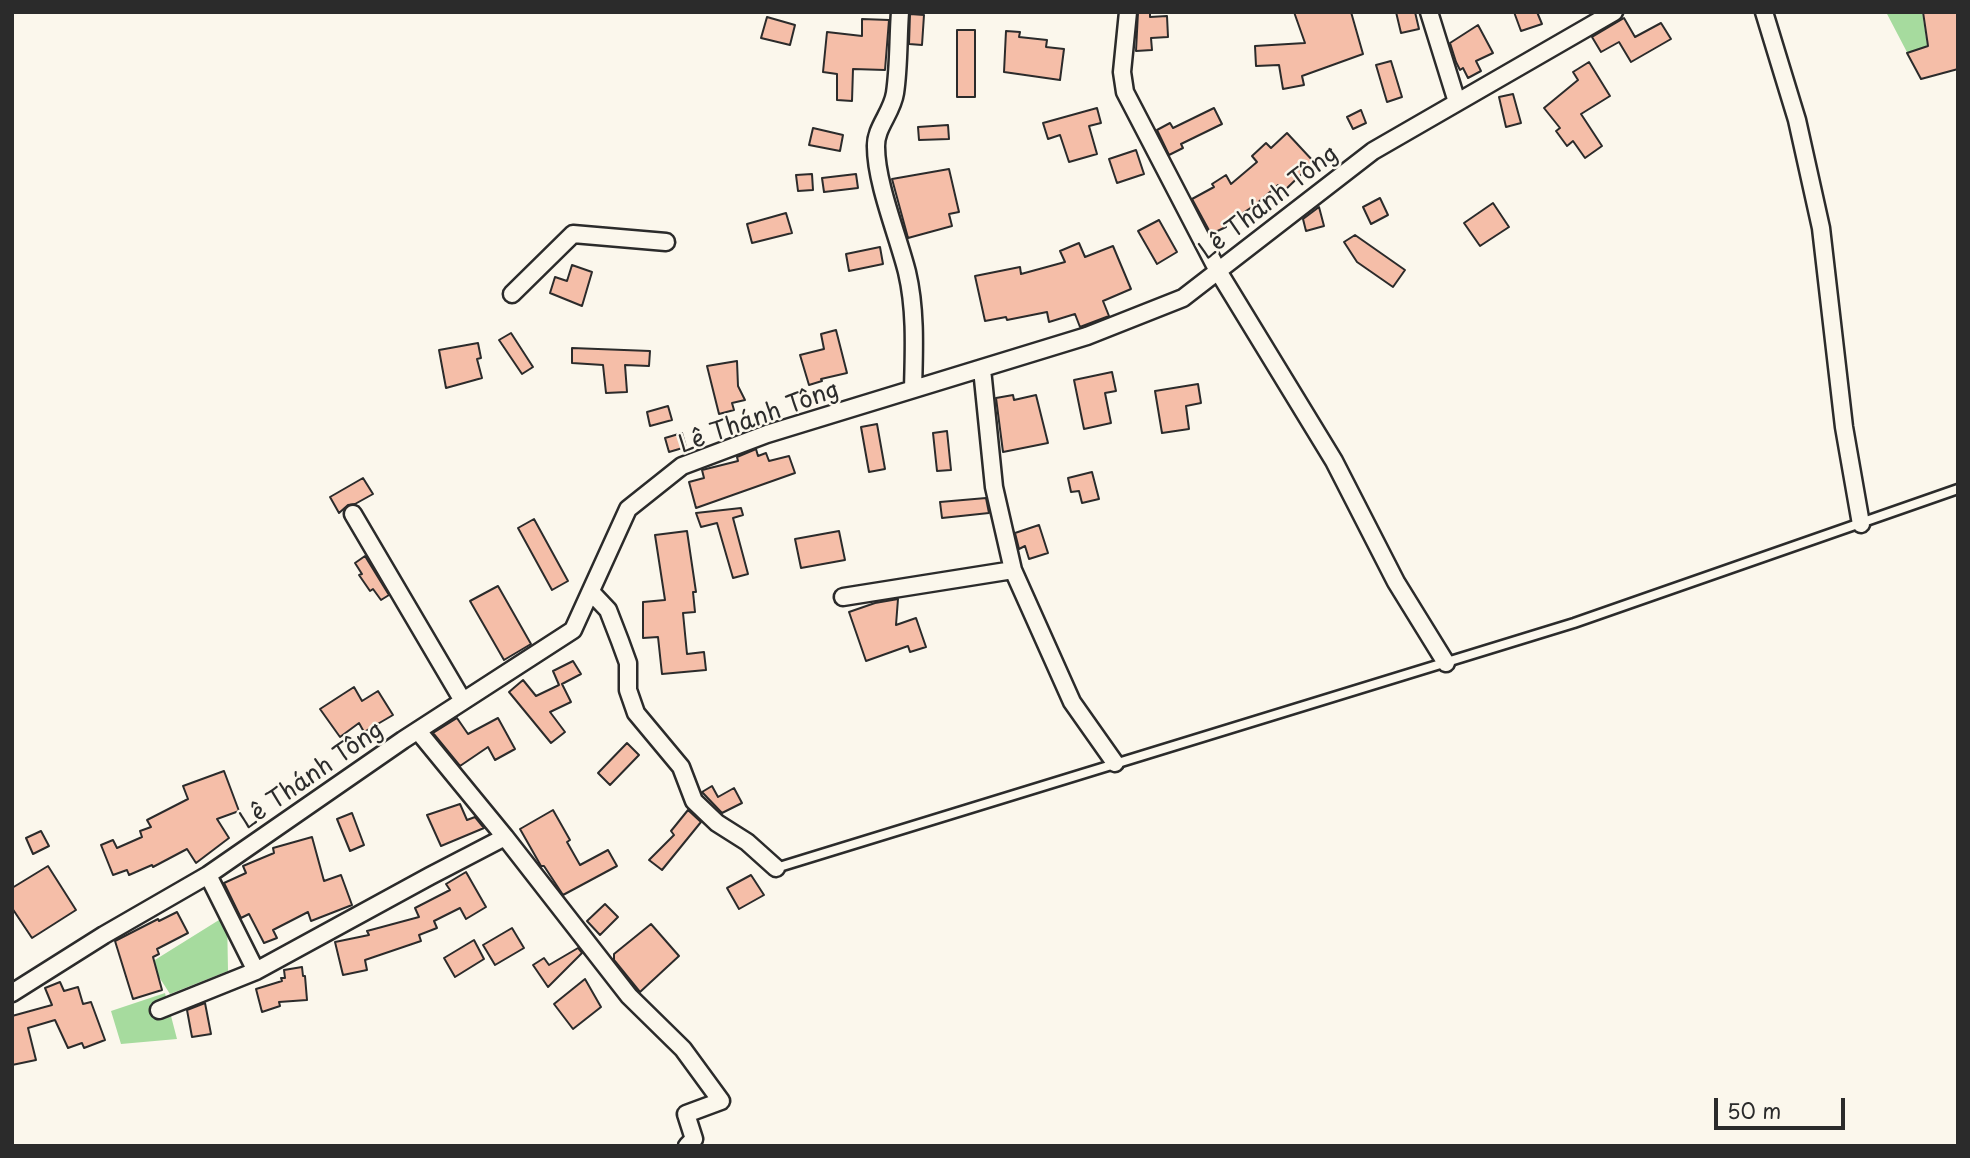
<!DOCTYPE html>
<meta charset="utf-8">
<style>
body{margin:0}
#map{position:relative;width:1970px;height:1158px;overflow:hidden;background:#fbf7ec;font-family:"Playpen Sans",sans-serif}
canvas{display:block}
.frame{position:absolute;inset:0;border:14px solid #2b2b2b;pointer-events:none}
.scale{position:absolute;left:1714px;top:1098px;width:131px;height:32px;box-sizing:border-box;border:4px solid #2b2b2b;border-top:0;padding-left:9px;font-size:21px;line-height:24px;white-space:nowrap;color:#2b2b2b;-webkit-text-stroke:5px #fbf7ec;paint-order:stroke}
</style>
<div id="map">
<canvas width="1970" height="1158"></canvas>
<div class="frame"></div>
<div class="scale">50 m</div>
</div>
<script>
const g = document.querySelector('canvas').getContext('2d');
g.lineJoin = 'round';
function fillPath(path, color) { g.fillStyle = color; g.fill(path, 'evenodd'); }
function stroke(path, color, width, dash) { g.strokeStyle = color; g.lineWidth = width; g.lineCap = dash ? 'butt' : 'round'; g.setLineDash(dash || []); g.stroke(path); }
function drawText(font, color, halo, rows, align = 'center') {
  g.font = font + ' "Playpen Sans",sans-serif'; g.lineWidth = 5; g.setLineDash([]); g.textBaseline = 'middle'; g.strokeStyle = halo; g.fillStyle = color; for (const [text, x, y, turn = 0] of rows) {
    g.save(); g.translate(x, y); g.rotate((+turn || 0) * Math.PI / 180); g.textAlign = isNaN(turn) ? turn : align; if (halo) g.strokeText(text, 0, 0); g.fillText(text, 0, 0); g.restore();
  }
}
fillPath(new Path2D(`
 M1886,12H1922L1927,44L1958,41V69L1921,79Z
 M227,915L228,971L170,994L150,963Z
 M165,993L177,1039L121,1044L111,1011Z`), '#a6db9e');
const building = new Path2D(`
 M1138,12H1150V17L1167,16L1168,37L1151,38L1152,50L1136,51Z
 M1294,12H1351L1363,54L1302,76L1304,85L1283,89L1279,65L1256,66L1255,46L1305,43Z
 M1396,12H1415L1419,29L1401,33Z
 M1514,12H1537L1542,24L1521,31Z
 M1923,12H1958V69L1921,79L1907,53L1928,46Z
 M910,14L924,15L922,45L909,44Z
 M767,17L795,25L790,45L761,38Z
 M1624,18L1635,37L1661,23L1671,39L1631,62L1619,42L1601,52L1592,37Z
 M862,19L889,20L885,70L853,69L852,101L837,100V74L823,72L827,32L862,36Z
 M1478,25L1493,53L1476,61L1481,71L1468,78L1463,68L1460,70L1456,62L1450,43Z
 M957,30H975V97H957Z
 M1006,31L1020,32L1019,37L1047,40L1046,47L1064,49L1060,80L1004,72Z
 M1391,61L1402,97L1387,102L1376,65Z
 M1589,62L1610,96L1581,114L1602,146L1585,158L1573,141L1567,146L1556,131L1560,128L1544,108L1578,80L1573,72Z
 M1513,94L1521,123L1506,127L1499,97Z
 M1097,108L1101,123L1089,126L1097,154L1069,162L1060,135L1048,139L1043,123Z
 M1214,108L1222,124L1181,144L1183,148L1169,155L1157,130L1170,123L1173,128Z
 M1361,110L1366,123L1353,129L1347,117Z
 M948,125L949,139L919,140L918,127Z
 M813,128L843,135L840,151L809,145Z
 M1287,133L1314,162L1284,191L1278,185L1255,205L1225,225L1226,227L1211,234L1192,199L1214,187L1212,184L1226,175L1231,184L1257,162L1252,156L1266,143L1271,148Z
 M1136,150L1144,174L1117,183L1109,159Z
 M949,169L959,212L949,214L952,226L908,238L892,179Z
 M812,174L813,190L798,191L796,175Z
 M856,174L858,188L824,192L822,178Z
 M1380,198L1388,215L1371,224L1363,207Z
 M1493,203L1509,227L1480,246L1464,223Z
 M1319,207L1324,226L1306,231L1303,219Z
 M786,213L792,233L752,243L747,224Z
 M1159,220L1177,252L1157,264L1138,231Z
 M1355,235L1405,270L1393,287L1357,262L1344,242Z
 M1079,243L1085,257L1113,246L1131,289L1103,301L1109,316L1080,327L1075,314L1049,322L1047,312L1007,320L1006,317L985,321L975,276L1020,267L1021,274L1065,262L1060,251Z
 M880,247L883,264L849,271L846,254Z
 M572,265L592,272L582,306L550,293L555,277L567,281Z
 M836,330L847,373L821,379L822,381L809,385L800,355L824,349L821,334Z
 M511,333L533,367L522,374L499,340Z
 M478,343L481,358L477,359L482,378L446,388L439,350Z
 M572,348L650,351L649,366L625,365L627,392L606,393L603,365L572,363Z
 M737,361L738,386L745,400L732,403L734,410L719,414L707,366Z
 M1112,372L1116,391L1105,393L1111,423L1084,429L1074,380Z
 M1198,384L1201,403L1186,406L1189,429L1162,433L1155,391Z
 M1013,395L1014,400L1036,395L1048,443L1003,452L996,398Z
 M668,406L672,420L650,426L647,412Z
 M877,424L885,469L869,472L861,427Z
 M947,431L951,470L937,471L933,433Z
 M682,433L686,447L669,452L665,438Z
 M756,449L758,456L766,453L769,461L789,456L795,473L696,508L689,482L704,478L702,470L738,461L737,457Z
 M1092,472L1099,499L1082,503L1079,491L1071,492L1068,478Z
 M363,478L373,494L355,504L348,505L339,513L330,497Z
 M986,498L989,513L942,518L940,502Z
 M741,508L743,515L733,518L748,574L733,578L717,523L701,527L696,513Z
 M534,519L568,581L552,590L518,528Z
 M1039,525L1048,553L1029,559L1025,546L1019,549L1015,533Z
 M687,531L696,592H693L695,612L683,613L687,654L704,652L706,670L662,674L658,637L643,638V602L665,600L655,535Z
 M839,531L845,560L801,568L795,539Z
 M365,556L389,595L381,600L373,589L370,591L359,575L362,574L355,563Z
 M498,586L531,644L504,660L470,601Z
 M898,599L896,625L916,618L926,647L910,652L908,646L866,661L849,612L875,603Z
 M573,661L581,674L562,684L571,702L550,712L565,732L551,743L509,692L523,680L536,696L559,685L553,671Z
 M354,687L362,701L378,691L393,715L364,732L359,723L340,737L320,709Z
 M457,718L468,734L498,718L515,749L495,760L488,747L460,766L433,733Z
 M627,743L639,755L610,785L598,773Z
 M224,771L239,811L217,819L229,838L196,863L187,849L153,867L152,865L129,875L127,870L113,875L101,845L113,840L117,848L142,837L140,831L151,827L147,820L188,799L183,786Z
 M712,786L718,797L734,788L742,803L722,813L702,792Z
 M460,804L467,820L475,817L484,828L441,846L427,815Z
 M553,810L570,840L567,842L580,865L608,850L617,866L563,895L544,866H541L520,829Z
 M688,810L701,822L662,870L649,860L674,835L671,831Z
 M352,813L364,845L350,851L337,819Z
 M41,831L49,846L33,854L26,838Z
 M312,837L324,881L341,875L352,905L311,921L308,912L273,930L277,938L264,943L249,914L241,918L224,883L246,873L243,866L274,853L273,848Z
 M48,866L76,910L32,938L12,908V888Z
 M466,872L486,907L466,919L460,908L434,921L437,928L419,935L421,941L365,960L367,970L343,975L335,942L369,935L367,931L419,917L415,908L450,890L446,884Z
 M751,875L764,895L739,909L727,888Z
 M605,904L618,917L600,935L587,921Z
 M177,912L188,933L157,949L159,954L153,957L162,990L133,999L115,941L158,919L159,921Z
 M651,924L679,956L640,992L614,960V954Z
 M512,928L524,948L495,965L483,945Z
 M474,940L484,959L455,977L444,958Z
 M578,948L582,953L548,987L533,965L544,958L549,965Z
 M302,967L303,976H305L307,1000L279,1002L280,1006L262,1012L256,989L282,981L281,978H285L284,970Z
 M585,979L601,1007L573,1029L554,1004Z
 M60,982L64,991L78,987L83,1004L91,1002L105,1040L84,1048L82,1043L68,1048L55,1020L28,1028L36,1060L12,1065V1016L52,1005L45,988Z
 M205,1003L211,1034L192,1037L187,1010Z`);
fillPath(building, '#f5bea8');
stroke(building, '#2b2b2b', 2);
const service = new Path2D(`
 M776,868L1574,623L1958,489`);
const minor = new Path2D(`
 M900,12C898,39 899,66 895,93C892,113 875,128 876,147C876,183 898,236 907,272C916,310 914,351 913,389
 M1128,12L1122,72L1125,92L1218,271L1334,461L1396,582L1446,663
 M1429,12L1457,102
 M1764,12L1797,120L1821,228L1844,427L1861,524
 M512,294L573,234L666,242
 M982,369L994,487L1013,570L1072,702L1115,763
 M353,514L463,701
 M591,592L608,610L620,641L628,663V690L636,713L681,767L694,801L717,823L747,842L776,868
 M843,597L1013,570
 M418,731L505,837L629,996L683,1049L721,1101L686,1114L694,1139L687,1146
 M208,875L256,971
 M12,993L104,935L208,875L403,740L573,630L628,509L682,466L767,434L1087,336L1183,298L1373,151L1614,12
 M159,1010L256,971L430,876L505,837`);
stroke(service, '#2b2b2b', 13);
stroke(minor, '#2b2b2b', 21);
stroke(service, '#fbf7ec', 8);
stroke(minor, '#fbf7ec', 16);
drawText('24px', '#2b2b2b', '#fbf7ec', [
 ["Lê Thánh Tông",1269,203,-38],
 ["Lê Thánh Tông",759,418,-20],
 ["Lê Thánh Tông",312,776,-35]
]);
</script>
